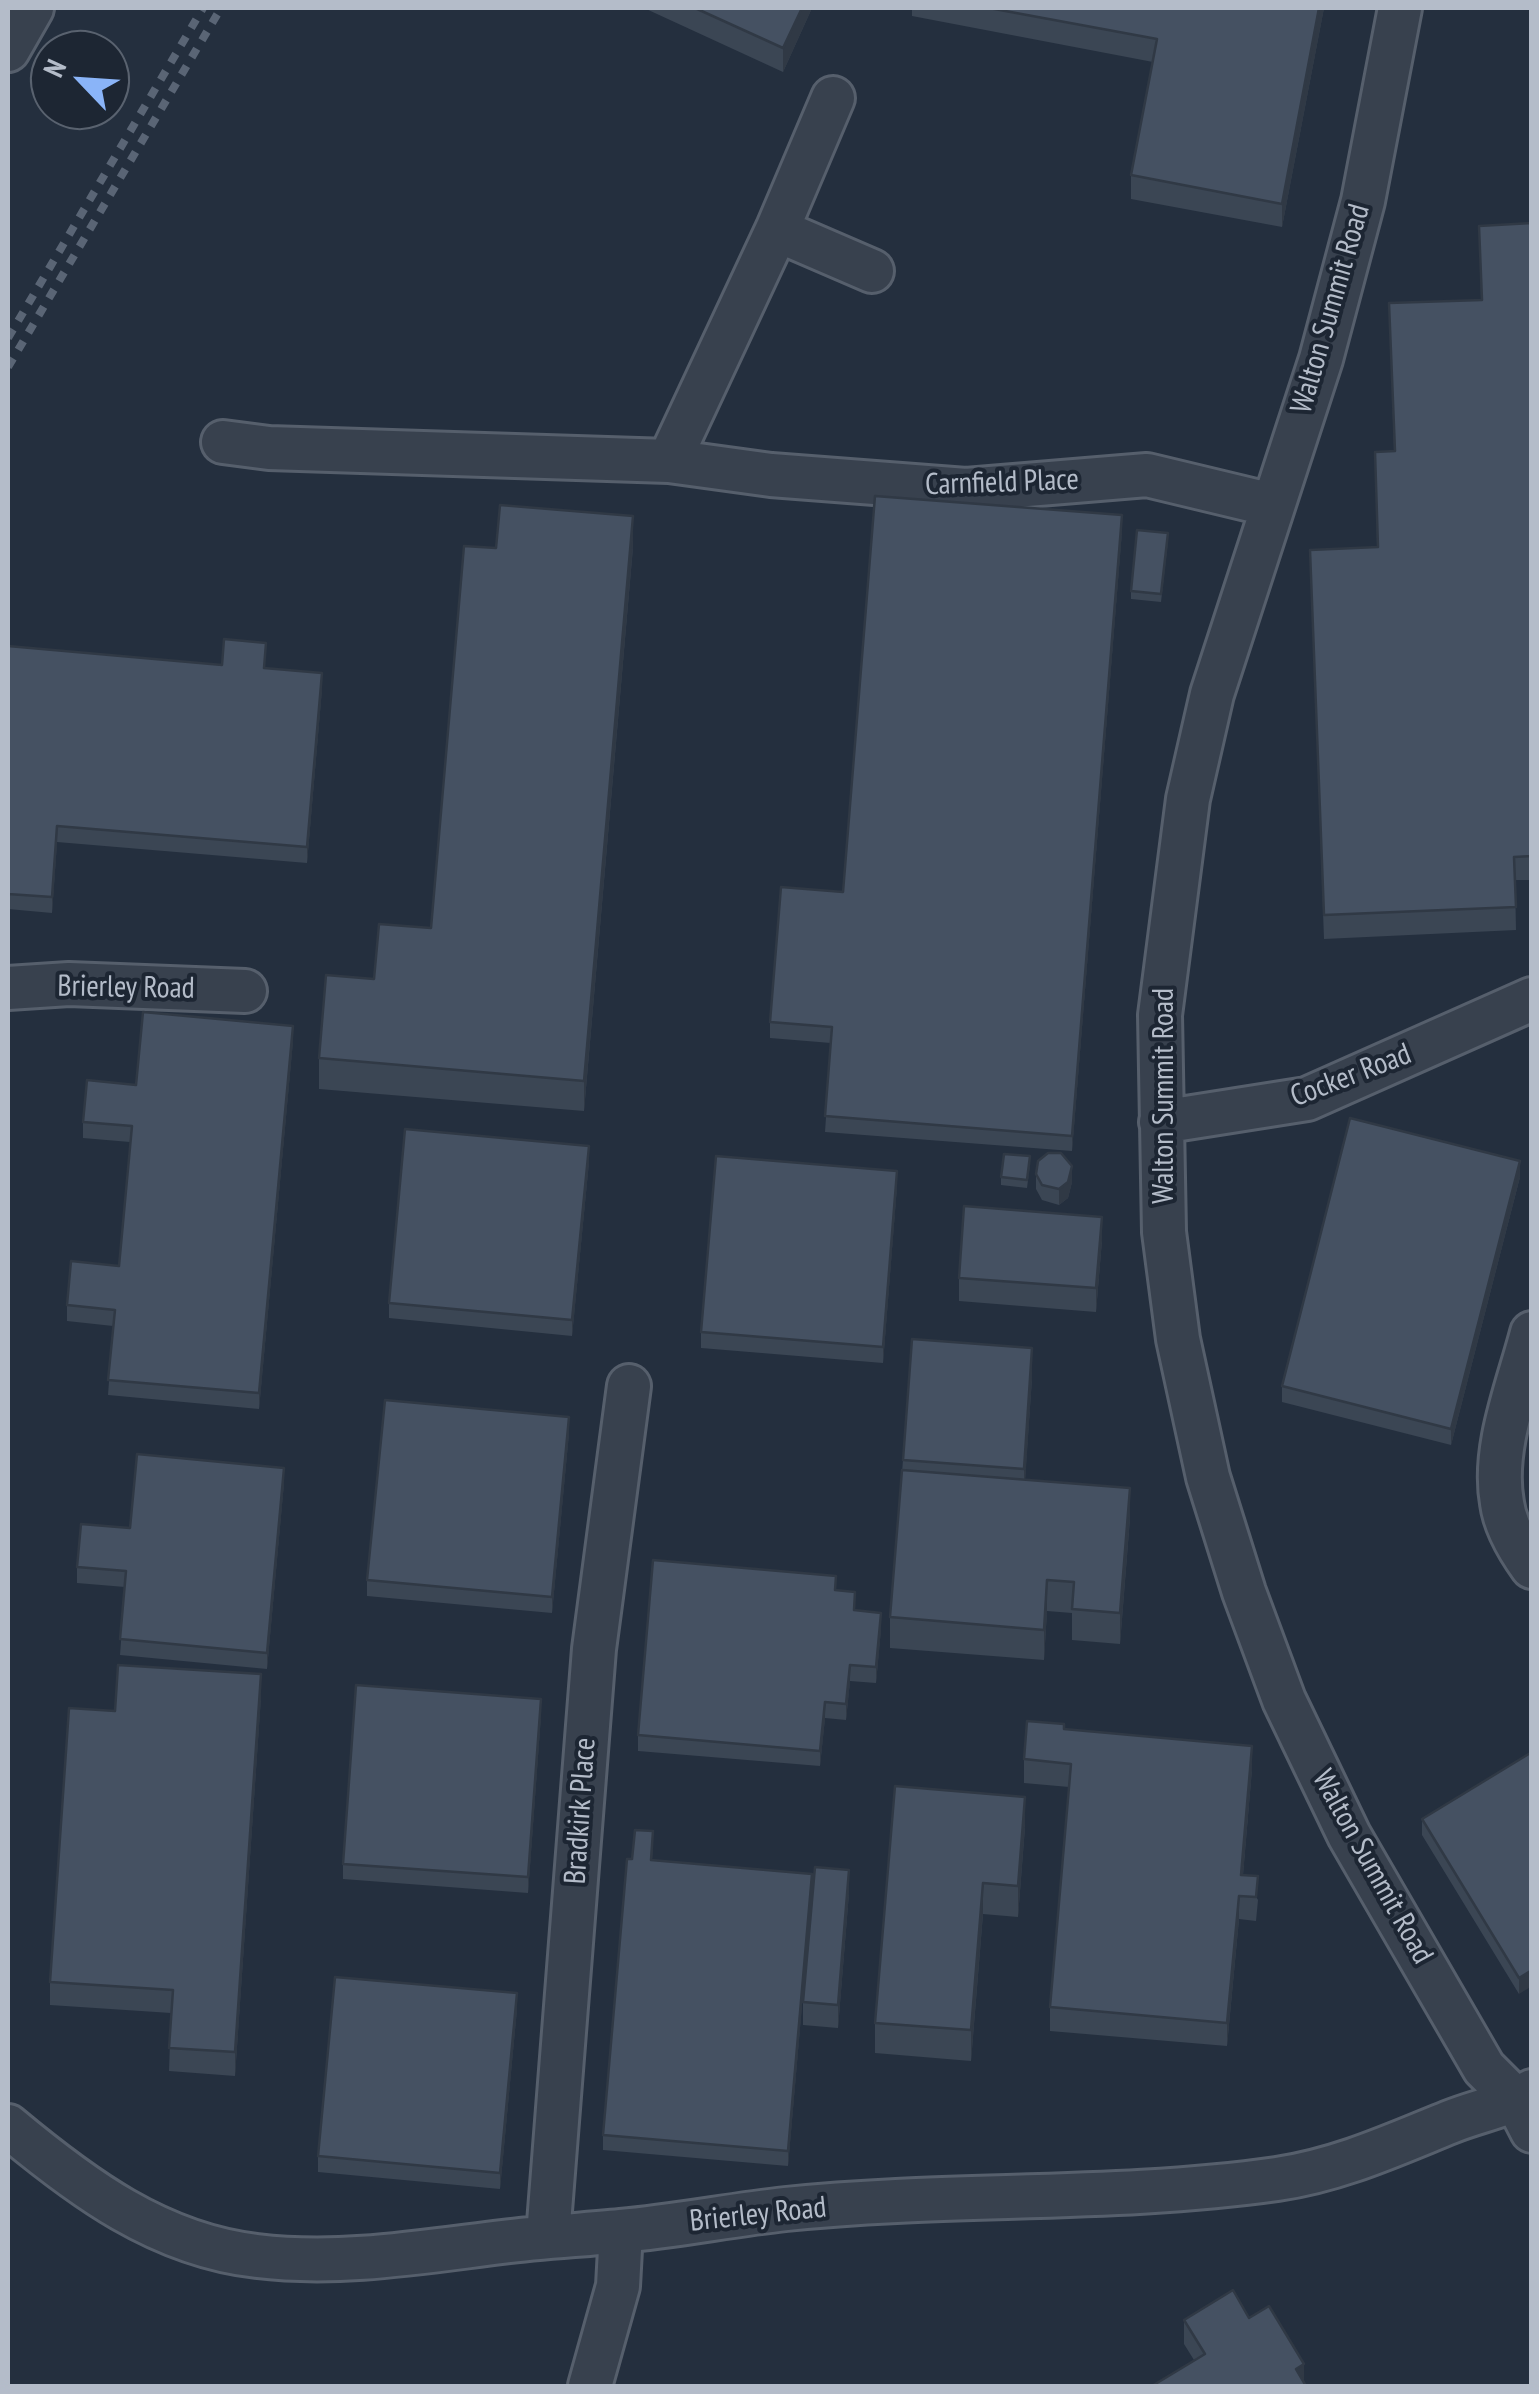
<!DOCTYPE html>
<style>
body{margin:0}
#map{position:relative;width:1539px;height:2394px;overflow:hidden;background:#242f3e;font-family:"PT Sans Narrow",sans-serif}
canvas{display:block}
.frame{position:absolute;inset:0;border:10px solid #b4bcc9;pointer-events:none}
.north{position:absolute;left:30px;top:30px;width:100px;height:100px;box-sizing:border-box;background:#1d2633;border:2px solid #59626f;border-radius:50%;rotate:295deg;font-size:28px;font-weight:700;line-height:40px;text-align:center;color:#b4bcc9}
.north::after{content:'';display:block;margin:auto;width:35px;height:45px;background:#8ab4f8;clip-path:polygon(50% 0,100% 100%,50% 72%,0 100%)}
</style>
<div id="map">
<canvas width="1539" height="2394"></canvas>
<div class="frame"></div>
<div class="north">N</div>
</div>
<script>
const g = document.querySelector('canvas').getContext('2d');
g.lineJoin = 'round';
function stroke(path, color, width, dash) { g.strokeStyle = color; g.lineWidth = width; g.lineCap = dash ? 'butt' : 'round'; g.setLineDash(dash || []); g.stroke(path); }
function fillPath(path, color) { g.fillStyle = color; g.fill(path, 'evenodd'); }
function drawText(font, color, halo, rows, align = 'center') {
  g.font = font + ' "PT Sans Narrow",sans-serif'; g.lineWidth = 8; g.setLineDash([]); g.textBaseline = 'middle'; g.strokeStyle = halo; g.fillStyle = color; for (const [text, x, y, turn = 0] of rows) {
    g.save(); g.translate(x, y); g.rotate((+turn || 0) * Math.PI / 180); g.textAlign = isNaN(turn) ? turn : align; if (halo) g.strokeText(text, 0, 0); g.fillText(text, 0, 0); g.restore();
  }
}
const minor = new Path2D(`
 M1400,8L1363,201L1321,359L1212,694L1188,799L1160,1015L1164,1232L1178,1339L1208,1477L1244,1592L1284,1700L1349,1835L1484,2068L1516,2100L1532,2131
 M8,50L32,8
 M777,230L872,271
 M223,442L269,448L669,461L771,475L966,490L1147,475L1272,505
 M669,461L777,230L833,98
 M8,988L69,984L245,991
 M1161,1122L1307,1099L1532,999
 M1532,1333C1518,1387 1492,1448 1502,1503C1505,1526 1519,1549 1532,1567
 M8,2126C81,2187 159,2245 257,2256C339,2266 421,2252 502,2242C541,2237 581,2235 621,2231C676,2226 731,2215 786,2209C949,2192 1115,2202 1277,2179C1339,2170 1393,2145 1450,2122C1477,2111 1507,2106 1532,2091
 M548,2236L594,1649L629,1386
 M590,2386L618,2286L621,2231`);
stroke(minor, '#565f6c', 48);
stroke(minor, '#38414e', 42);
stroke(new Path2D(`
 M8,338L203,8
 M8,367L221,8`), '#5a6575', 8, [10, 10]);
fillPath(new Path2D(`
 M644,8H812L783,72Z
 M912,8H1324L1282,227L1131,199V175L1153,62L912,16Z
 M1532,223V880H1515L1516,930L1324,939L1310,550L1377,547L1375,452L1394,451L1389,303L1481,300L1479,226Z
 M1122,531L1072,1151L825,1132L831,1043L770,1038V1022L843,892Z
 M1168,541L1161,602L1131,599V591Z
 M633,547L584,1111L319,1089V1058L374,979L431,928L496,548Z
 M8,646L265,668L322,689L307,863L57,842L52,913L8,909Z
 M293,1041L259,1409L108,1395L113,1326L67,1321V1305L119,1266L130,1142L83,1138V1122L136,1085Z
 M589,1162L572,1336L389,1318V1303Z
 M1030,1164L1027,1188L1001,1185V1177Z
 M1036,1174L1072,1182L1068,1198L1059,1205L1042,1200L1036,1189Z
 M1520,1177L1451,1445L1282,1402V1386Z
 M897,1186L883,1363L701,1348V1332Z
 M1102,1240L1096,1312L959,1301V1278Z
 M1032,1378L1025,1479L1130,1518L1120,1644L1072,1640V1613L1047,1611L1044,1660L890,1648V1617L903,1460Z
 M569,1433L552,1613L367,1596V1580Z
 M284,1483L267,1669L120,1655L125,1587L77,1583V1567L130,1528Z
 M836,1590L855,1611L881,1629L876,1683L850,1681L846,1720L825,1718L820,1766L638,1751V1735Z
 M261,1697L235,2076L169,2071L171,2013L50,2005V1982L115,1711Z
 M541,1715L528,1893L343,1879V1864Z
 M1064,1729L1252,1769L1243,1875L1258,1900L1256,1921L1239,1919L1227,2046L1050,2031V2007L1069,1787L1024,1783V1759Z
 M1532,1752L1519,1994L1422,1835V1819Z
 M1025,1827L1018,1917L983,1914L971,2061L875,2053V2023Z
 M653,1847L652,1860L812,1890L788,2166L603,2150V2135L632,1859Z
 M849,1893L838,2028L803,2025V2002Z
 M517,2009L500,2189L318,2172V2156Z
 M1249,2318L1304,2364L1194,2360L1184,2344V2320Z`), '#3b4654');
fillPath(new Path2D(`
 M802,8H812L783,72V48Z
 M1319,8H1324L1282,227V204Z
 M1122,515V531L1072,1151V1136Z
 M633,516V547L584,1111V1081Z
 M322,673V689L307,863V847Z
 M57,826V842L52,913V897Z
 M293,1026V1041L259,1409V1393Z
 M589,1146V1162L572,1336V1320Z
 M1520,1161V1177L1451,1445V1429Z
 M1072,1166V1182L1068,1198L1059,1205V1189Z
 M897,1171V1186L883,1363V1347Z
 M1102,1217V1240L1096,1312V1288Z
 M1032,1348V1378L1024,1499V1469Z
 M569,1417V1433L552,1613V1597Z
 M284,1468V1483L267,1669V1653Z
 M1130,1488V1518L1120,1644V1613Z
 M1047,1580V1611L1044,1660V1630Z
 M881,1613V1629L876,1683V1667Z
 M850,1665V1681L846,1720V1704Z
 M261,1674V1697L235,2076V2052Z
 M541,1699V1715L528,1893V1877Z
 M825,1702V1718L820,1766V1751Z
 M1252,1746V1769L1241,1898V1875Z
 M1025,1797V1827L1018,1917V1886Z
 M849,1870V1893L838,2028V2005Z
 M812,1874V1890L788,2166V2151Z
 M983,1883V1914L971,2061V2030Z
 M1239,1896V1919L1227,2046V2023Z
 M1532,1970V1986L1519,1994V1978Z
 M517,1993V2009L500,2189V2173Z
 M1304,2364V2386L1296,2369Z`), '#303945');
const building = new Path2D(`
 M695,8H802L783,48Z
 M989,8H1319L1282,204L1131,175L1157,39Z
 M1532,223V856L1514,857L1516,907L1324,915L1310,550L1378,547L1375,452L1395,451L1389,303L1482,300L1479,226Z
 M875,496L1122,515L1072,1136L825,1116L832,1027L770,1022L781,887L843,892Z
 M500,505L633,516L584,1081L319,1058L326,975L374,979L379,924L431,928L464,546L496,548Z
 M1137,530L1168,533L1161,594L1131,591Z
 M224,639L266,643L264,668L322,673L307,847L57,826L52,897L8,894V646L222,665Z
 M143,1012L293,1026L259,1393L108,1380L115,1310L67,1305L71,1261L119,1266L132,1126L83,1122L87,1080L136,1085Z
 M1350,1118L1520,1161L1451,1429L1282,1386Z
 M405,1129L589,1146L572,1320L389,1303Z
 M1048,1153H1061L1072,1166L1068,1182L1059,1189L1042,1185L1036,1174L1038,1161Z
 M1004,1154L1030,1156L1027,1180L1001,1177Z
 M716,1156L897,1171L883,1347L701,1332Z
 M964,1206L1102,1217L1096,1288L959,1278Z
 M912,1339L1032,1348L1024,1469L903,1460Z
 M385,1400L569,1417L552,1597L367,1580Z
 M137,1454L284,1468L267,1653L120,1639L126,1571L77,1567L81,1524L130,1528Z
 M902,1470L1130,1488L1120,1613L1072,1609L1074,1582L1047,1580L1044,1630L890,1617Z
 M653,1560L836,1576L835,1590L855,1592L854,1610L881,1613L876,1667L850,1665L846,1704L825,1702L820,1751L638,1735Z
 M118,1665L261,1674L235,2052L169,2048L173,1990L50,1982L69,1708L115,1711Z
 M356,1685L541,1699L528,1877L343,1864Z
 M1027,1721L1064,1724V1729L1252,1746L1241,1875L1258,1876L1256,1897L1239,1896L1227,2023L1050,2007L1071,1764L1024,1759Z
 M1532,1752V1970L1519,1978L1422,1819Z
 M895,1786L1025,1797L1018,1886L983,1883L971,2030L875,2023Z
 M635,1830L653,1831L651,1860L812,1874L788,2151L603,2135L627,1859H632Z
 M815,1867L849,1870L838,2005L803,2002Z
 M335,1977L517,1993L500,2173L318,2156Z
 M1233,2290L1249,2318L1269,2306L1304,2364L1296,2369L1306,2386H1152L1205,2354L1184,2320Z`);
fillPath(building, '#455162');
stroke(building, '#303945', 2.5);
drawText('30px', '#b4bcc9', '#1d2633', [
 ["Walton Summit Road",1331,309,-74],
 ["Carnfield Place",1002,483,-2],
 ["Brierley Road",126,988,1],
 ["Cocker Road",1351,1076,-21],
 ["Walton Summit Road",1164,1096,-90],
 ["Bradkirk Place",581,1811,-86],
 ["Walton Summit Road",1372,1867,61],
 ["Brierley Road",758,2215,-6]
]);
</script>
